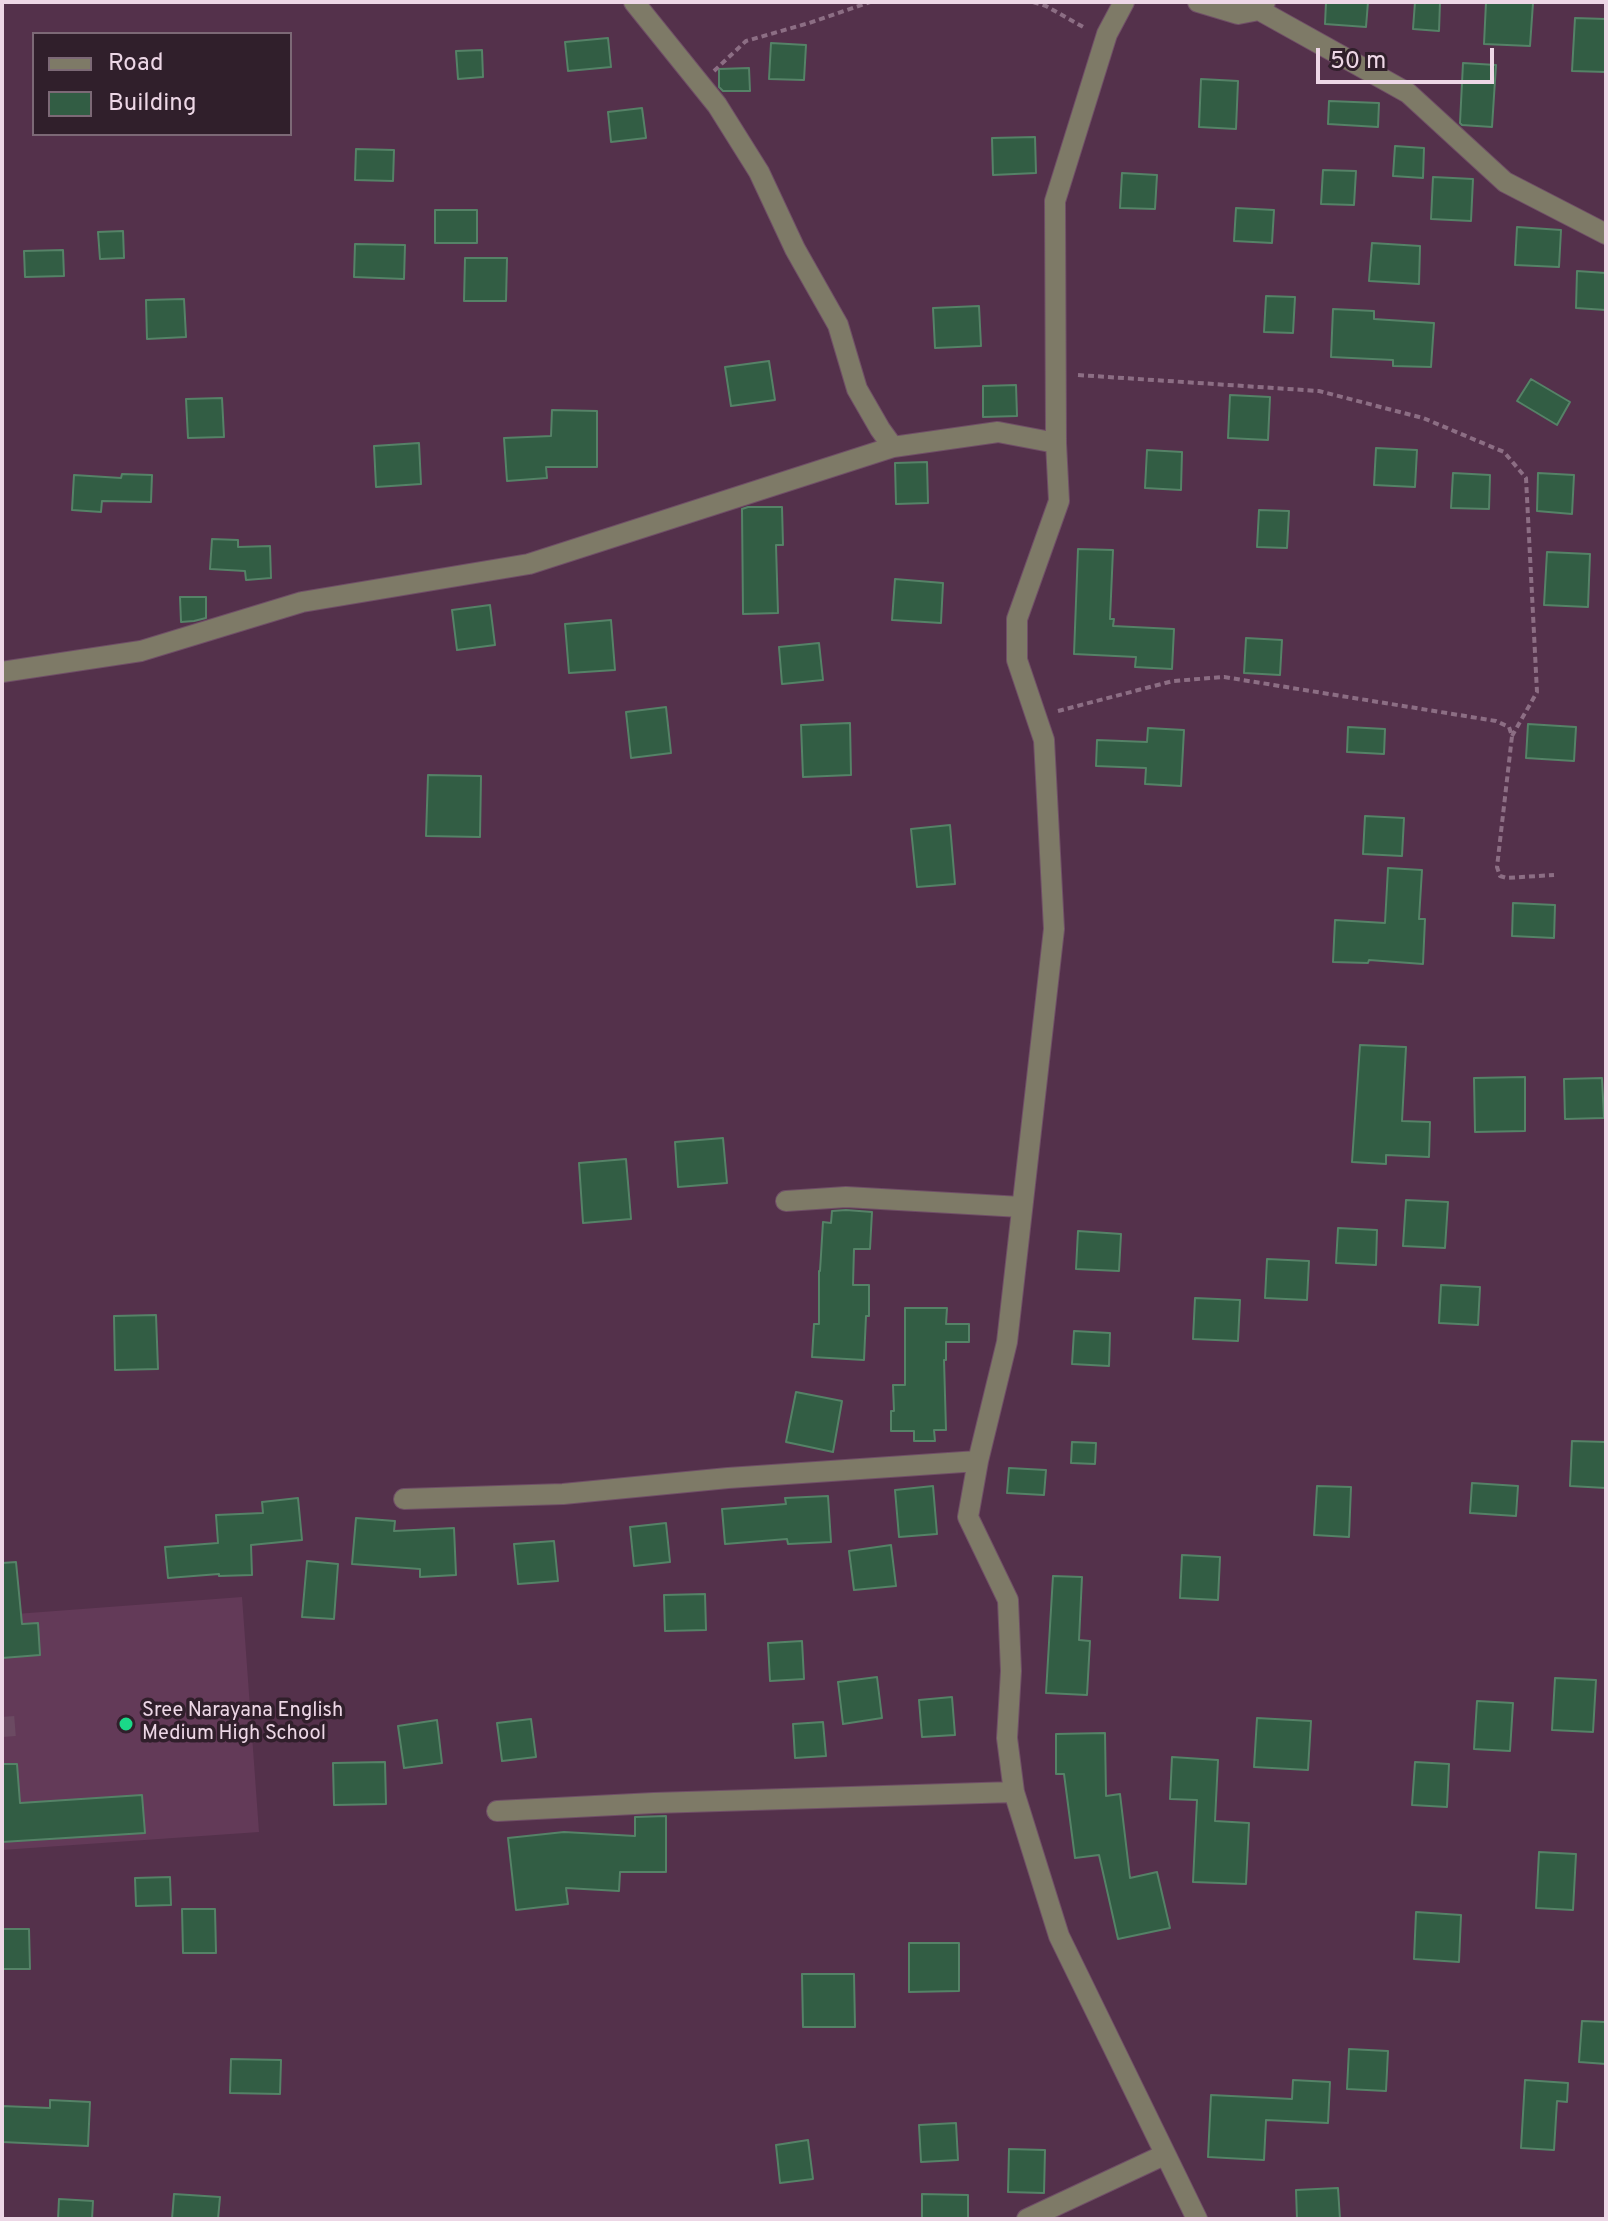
<!DOCTYPE html>
<style>
body{margin:0}
#map{position:relative;width:1608px;height:2221px;overflow:hidden;background:#54314b;font-family:Overpass,sans-serif}
canvas{display:block}
.frame{position:absolute;inset:0;border:4px solid #edd7e6;pointer-events:none}
.legend{position:absolute;left:32px;top:32px;width:260px;height:104px;box-sizing:border-box;background:#301f2b;border:2px solid #7c6976;margin:0;padding:10px 14px;list-style:none;font-size:24px;color:#edd7e6}
.legend li{display:flex;align-items:center;gap:16px;height:40px}
.legend b{width:40px;border:2px solid #7c6976}
.scale{position:absolute;left:1316px;top:48px;width:178px;height:36px;box-sizing:border-box;border:4px solid #edd7e6;border-top:0;padding-left:10px;font-size:24px;line-height:28px;white-space:nowrap;color:#edd7e6;-webkit-text-stroke:6px #301f2b;paint-order:stroke}
</style>
<div id="map">
<canvas width="1608" height="2221"></canvas>
<div class="frame"></div>
<ul class="legend">
<li><b style="height:10px;background:#7e7a67"></b>Road</li>
<li><b style="height:22px;background:#325d44"></b>Building</li>
</ul>
<div class="scale">50 m</div>
</div>
<script>
const g = document.querySelector('canvas').getContext('2d');
g.lineJoin = 'round';
function fillPath(path, color) { g.fillStyle = color; g.fill(path, 'evenodd'); }
function stroke(path, color, width, dash) { g.strokeStyle = color; g.lineWidth = width; g.lineCap = dash ? 'butt' : 'round'; g.setLineDash(dash || []); g.stroke(path); }
function drawText(font, color, halo, rows, align = 'center') {
  g.font = font + ' Overpass,sans-serif'; g.lineWidth = 7; g.setLineDash([]); g.textBaseline = 'middle'; g.strokeStyle = halo; g.fillStyle = color; for (const [text, x, y, turn = 0] of rows) {
    g.save(); g.translate(x, y); g.rotate((+turn || 0) * Math.PI / 180); g.textAlign = isNaN(turn) ? turn : align; if (halo) g.strokeText(text, 0, 0); g.fillText(text, 0, 0); g.restore();
  }
}
fillPath(new Path2D(`
 M242,1597L259,1832L2,1850V1615Z`), '#633a58');
const building = new Path2D(`
 M1326,2H1368L1366,27L1325,24Z
 M1415,2H1440L1439,31L1413,29Z
 M1486,2L1533,3L1530,46L1484,44Z
 M1575,18L1606,19V72L1572,71Z
 M608,38L611,67L568,71L565,42Z
 M771,43L806,45L804,80L769,79Z
 M482,50L483,77L458,79L456,51Z
 M1463,63L1496,65L1492,127L1462,125L1460,123Z
 M749,68L750,91H723L719,87V69Z
 M1201,79L1238,81L1236,129L1199,127Z
 M1329,101L1379,103L1378,127L1328,124Z
 M642,108L646,138L611,142L608,112Z
 M1035,137L1036,173L993,175L992,138Z
 M1395,146L1424,148L1423,178L1393,176Z
 M356,149L394,150L393,181L355,180Z
 M1323,170L1356,171L1354,205L1321,204Z
 M1122,173L1157,175L1155,209L1120,208Z
 M1433,177L1473,179L1471,221L1431,219Z
 M1236,208L1274,210L1272,243L1234,241Z
 M435,210H477V243H435Z
 M1517,227L1561,230L1559,267L1515,265Z
 M123,231L124,258L100,259L98,232Z
 M1372,243L1420,246L1419,284L1369,281Z
 M355,244L405,245L404,279L354,277Z
 M63,250L64,276L25,277L24,251Z
 M465,258H507L506,301H464Z
 M1577,271L1606,273V310L1576,308Z
 M1266,296L1295,297L1293,333L1264,332Z
 M184,299L186,337L147,339L146,300Z
 M979,306L981,346L935,348L933,308Z
 M1333,309L1374,311V319L1434,323L1431,367L1393,366V360L1331,357Z
 M769,361L775,400L731,406L725,367Z
 M1531,379L1570,402L1557,425L1517,401Z
 M1016,385L1017,416L983,417V386Z
 M1230,395L1270,397L1268,440L1228,438Z
 M222,398L224,437L188,438L186,399Z
 M552,410L597,411V467H546L547,478L507,481L504,438L551,436Z
 M419,443L421,484L376,487L374,446Z
 M1376,448L1417,450L1415,487L1374,485Z
 M1147,450L1182,452L1181,490L1145,488Z
 M927,462L928,503L896,504L895,463Z
 M1453,473L1490,475L1489,509L1451,508Z
 M1538,473L1574,475L1572,514L1537,511Z
 M122,474L152,475L151,502L102,501L101,512L72,510L74,475L121,478Z
 M748,507H782L783,545H776L778,613L743,614L742,509Z
 M1259,510L1289,511L1287,548L1257,547Z
 M212,539L238,540V547L270,546L271,578L246,580L245,571L210,569Z
 M1078,549L1113,550L1110,619H1114L1113,626L1174,629L1172,669L1135,667L1136,657L1074,654Z
 M1547,552L1590,554L1588,607L1544,605Z
 M895,579L943,583L941,623L892,620Z
 M180,597H206V618L194,621L181,622Z
 M490,605L495,645L457,650L452,610Z
 M611,620L615,670L569,673L565,624Z
 M1246,638L1282,640L1280,675L1244,673Z
 M819,643L823,680L782,684L779,647Z
 M666,707L671,753L631,758L626,712Z
 M850,723L851,775L803,777L801,725Z
 M1528,724L1576,727L1574,761L1526,758Z
 M1348,727L1385,729L1384,754L1347,752Z
 M1148,728L1184,730L1181,786L1145,784L1146,768L1096,766L1097,740L1147,742Z
 M428,775L481,776L480,837L426,836Z
 M1365,816L1404,818L1402,856L1363,854Z
 M950,825L955,884L917,887L911,829Z
 M1388,868L1422,870L1419,919H1425L1423,964L1369,960L1368,963L1333,962L1335,920L1385,923Z
 M1513,903L1555,905L1554,938L1512,936Z
 M1360,1045L1406,1047L1402,1121L1430,1122L1429,1157L1386,1155V1164L1352,1162Z
 M1525,1077V1131L1475,1132L1474,1078Z
 M1602,1078L1604,1118L1565,1119L1564,1079Z
 M723,1138L727,1183L678,1187L675,1142Z
 M626,1159L631,1219L583,1223L579,1163Z
 M1406,1200L1448,1202L1445,1248L1403,1246Z
 M846,1210L872,1212L870,1249H854L853,1285H869V1316H866L864,1360L812,1357L814,1324H819V1271H820L823,1222L831,1223L832,1211Z
 M1338,1228L1377,1230L1376,1265L1336,1263Z
 M1078,1231L1121,1234L1119,1271L1076,1269Z
 M1267,1259L1309,1261L1307,1300L1265,1298Z
 M1441,1285L1480,1287L1478,1325L1439,1323Z
 M1195,1298L1240,1300L1238,1341L1193,1339Z
 M905,1308H947L946,1324H969V1342H946V1360H944L946,1430H934L935,1441H914V1431H891V1411H894L893,1385H905Z
 M156,1315L158,1369L115,1370L114,1316Z
 M1074,1331L1110,1333L1109,1366L1072,1364Z
 M796,1392L842,1401L833,1452L786,1442Z
 M1572,1441L1606,1442V1488L1570,1486Z
 M1072,1442L1096,1443L1095,1464L1071,1463Z
 M1009,1468L1046,1470L1044,1495L1007,1493Z
 M1472,1483L1518,1486L1516,1516L1470,1513Z
 M933,1486L937,1534L899,1537L895,1490Z
 M1317,1486L1351,1487L1349,1537L1314,1535Z
 M828,1496L831,1542L788,1544L787,1539L725,1544L722,1509L786,1504L785,1498Z
 M298,1498L302,1540L251,1545L252,1575L219,1576V1574L168,1578L165,1547L218,1543L216,1515L263,1513L262,1502Z
 M356,1518L395,1521L394,1531L454,1528L456,1575L420,1577V1569L352,1564Z
 M666,1523L670,1562L634,1566L630,1527Z
 M554,1541L558,1581L518,1584L514,1544Z
 M891,1545L896,1586L854,1590L849,1551Z
 M1182,1555L1220,1557L1218,1600L1180,1598Z
 M307,1561L338,1564L334,1619L302,1617Z
 M16,1562L22,1624L38,1623L40,1655L2,1658V1563Z
 M1053,1576L1082,1577L1079,1640L1090,1641L1087,1695L1046,1693Z
 M705,1594L706,1630L665,1631L664,1595Z
 M802,1641L804,1679L770,1681L768,1643Z
 M877,1677L882,1718L843,1724L838,1682Z
 M1555,1678L1596,1680L1593,1732L1552,1730Z
 M952,1697L955,1735L922,1737L919,1700Z
 M1477,1701L1513,1703L1510,1751L1474,1749Z
 M1257,1718L1311,1721L1308,1770L1254,1767Z
 M531,1719L536,1757L502,1761L497,1723Z
 M437,1720L442,1763L404,1768L398,1726Z
 M823,1722L826,1756L795,1758L793,1724Z
 M1105,1733L1106,1796L1120,1794L1130,1878L1157,1872L1170,1928L1118,1939L1099,1855L1075,1858L1064,1774H1056V1734Z
 M1172,1757L1218,1760L1215,1821L1249,1823L1246,1884L1193,1882L1197,1800L1170,1799Z
 M385,1762L386,1804L334,1805L333,1763Z
 M1415,1762L1449,1764L1447,1807L1412,1805Z
 M2,1764H17L20,1803L142,1795L145,1833L2,1842Z
 M666,1816V1872H620L619,1891L566,1888L568,1904L516,1910L508,1838L564,1832L635,1836V1817Z
 M1539,1852L1576,1854L1573,1910L1536,1908Z
 M170,1877L171,1905L136,1906L135,1878Z
 M182,1909H215L216,1953H183Z
 M1416,1912L1461,1915L1459,1962L1414,1959Z
 M2,1929H29L30,1969H2Z
 M909,1943H959V1991L909,1992Z
 M802,1974H854L855,2027H803Z
 M1582,2021L1606,2022V2064L1579,2062Z
 M1349,2049L1388,2051L1386,2091L1347,2089Z
 M231,2059L281,2060L280,2094L230,2093Z
 M1293,2080L1330,2082L1328,2123L1266,2120L1264,2160L1208,2157L1211,2095L1292,2099Z
 M1525,2080L1568,2083L1567,2102L1557,2101L1554,2150L1521,2148Z
 M50,2100L90,2102L88,2146L2,2142V2106L50,2108Z
 M956,2123L958,2160L921,2162L919,2125Z
 M808,2140L813,2179L780,2183L776,2145Z
 M1009,2149L1045,2150L1044,2193L1008,2192Z
 M1338,2188L1340,2219H1297L1296,2190Z
 M174,2194L220,2197L218,2219H172Z
 M922,2194L968,2195V2219H922Z
 M59,2199L93,2201L92,2219H58Z`);
fillPath(building, '#325d44');
stroke(building, '#558267', 2);
stroke(new Path2D(`
 M2,1727L15,1726`), '#6b4a62', 20, [20, 10]);
const minor = new Path2D(`
 M634,2L717,105L759,172L795,249L838,325L857,389L880,429L893,447L998,432L1056,443L1059,501L1017,619V660L1044,740L1054,929L1007,1342L978,1461L968,1517L1008,1600L1011,1671L1007,1738L1014,1792L1059,1936L1197,2219
 M1198,2L1238,14L1259,10L1265,2
 M1259,10L1408,93L1505,182L1606,234
 M1056,443L1055,201L1107,34L1124,2
 M2,672L141,651L302,602L529,564L893,447
 M786,1201L846,1197L1021,1207
 M404,1499L563,1494L728,1478L978,1461
 M497,1811L654,1803L1014,1792
 M1027,2219L1164,2155`);
stroke(minor, '#704f67', 22);
stroke(new Path2D(`
 M1033,2L1046,6L1085,28
 M714,71L746,41L809,23L870,2
 M1078,375L1319,391L1423,418L1504,452L1526,478L1537,692L1512,736
 M1058,711L1173,681L1224,677L1496,721L1509,727L1512,736L1497,867L1500,876L1507,878L1554,875`), '#8c6e84', 4, [6, 4]);
stroke(minor, '#7e7a67', 20);
for (const [x, y, r, color] of [
 [126,1724,8,"#1ad988"]
]) { const dot = new Path2D(); dot.arc(x, y, r, 0, 2 * Math.PI); g.fillStyle = color; g.fill(dot); stroke(dot, '#301f2b', 3); }
drawText('20px', '#edd7e6', '#301f2b', [
 ["Sree Narayana English",142,1712],
 ["Medium High School",142,1735]
], 'left');
</script>
